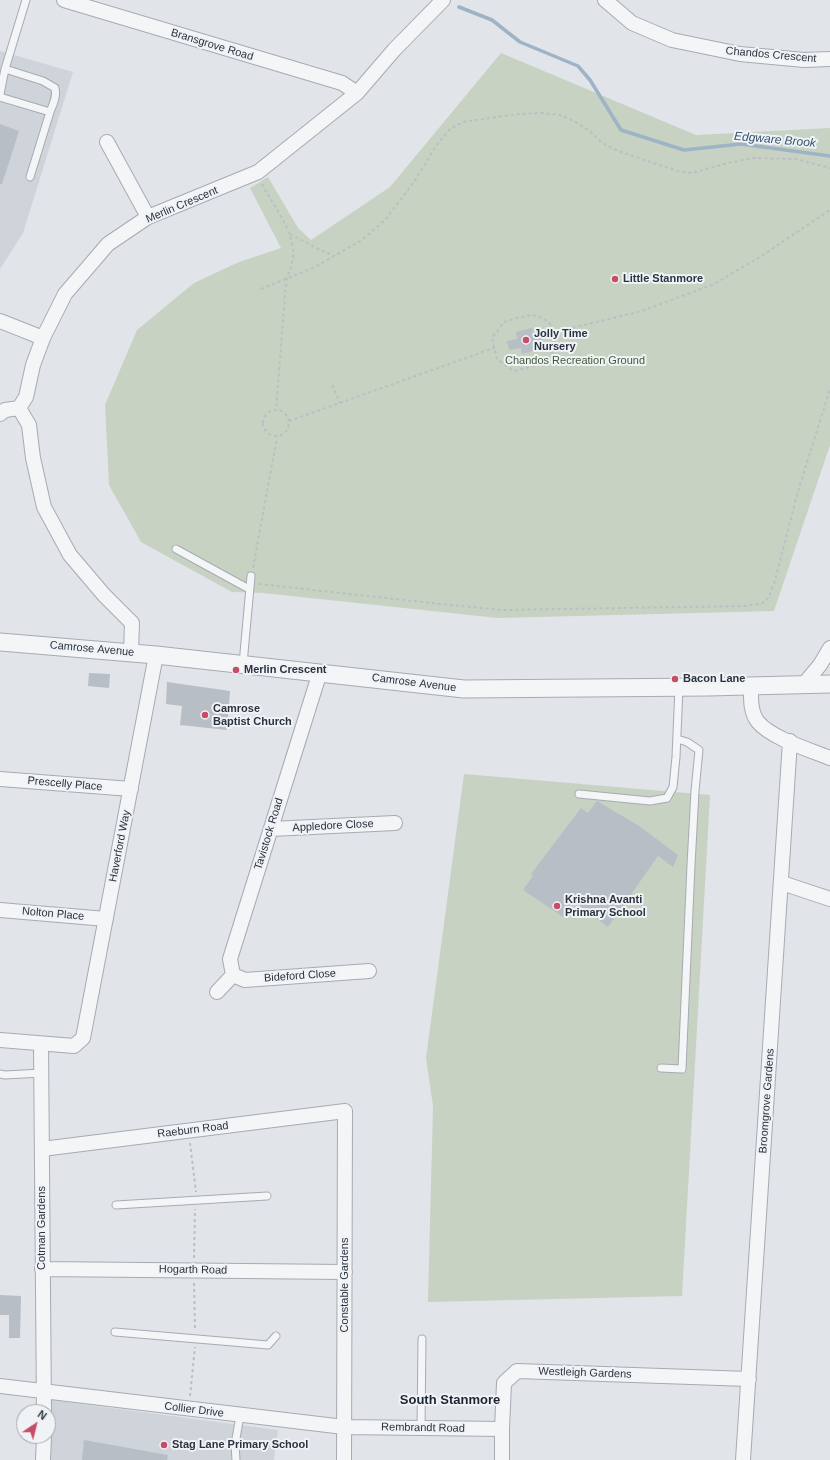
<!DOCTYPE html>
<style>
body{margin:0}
#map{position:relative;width:830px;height:1460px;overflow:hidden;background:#e1e4e9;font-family:Arial,sans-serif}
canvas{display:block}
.north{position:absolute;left:16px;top:1404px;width:40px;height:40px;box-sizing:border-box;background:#f0f3f6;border:1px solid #a1a6ad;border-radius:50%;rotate:35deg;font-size:11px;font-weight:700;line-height:16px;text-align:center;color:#2a333f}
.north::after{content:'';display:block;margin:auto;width:14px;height:18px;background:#c64d65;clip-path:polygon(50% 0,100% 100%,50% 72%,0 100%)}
</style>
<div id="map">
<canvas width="830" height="1460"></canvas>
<div class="north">N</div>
</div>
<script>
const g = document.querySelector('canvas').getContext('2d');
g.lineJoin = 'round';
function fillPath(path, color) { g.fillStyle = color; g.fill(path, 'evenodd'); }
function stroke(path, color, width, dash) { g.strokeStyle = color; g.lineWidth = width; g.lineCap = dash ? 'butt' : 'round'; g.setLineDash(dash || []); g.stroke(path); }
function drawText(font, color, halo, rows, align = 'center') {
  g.font = font + ' Arial,sans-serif'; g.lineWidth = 4; g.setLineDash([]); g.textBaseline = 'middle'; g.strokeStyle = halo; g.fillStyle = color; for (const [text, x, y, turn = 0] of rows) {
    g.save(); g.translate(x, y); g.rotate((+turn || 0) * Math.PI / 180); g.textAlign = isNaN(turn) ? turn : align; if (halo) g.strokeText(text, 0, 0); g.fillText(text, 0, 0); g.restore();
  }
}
fillPath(new Path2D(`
 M0,51L73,72L23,233L0,269Z
 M51,1400L278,1430L274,1460H51Z`), '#cfd3da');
fillPath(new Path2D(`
 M501,53L696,135L830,128V445L774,611L498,618L263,593L232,592L141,542L109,485L105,405L137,330L194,283L239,262L281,248L250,188L268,177L298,228L311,240L390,187Z
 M464,774L710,795L682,1296L428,1302L433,1106L426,1058Z`), '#c7d2c2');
stroke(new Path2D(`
 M459,7L492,20L520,42L578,66L590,80L621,130L684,150L741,144L830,156`), '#9eb3c6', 3.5);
fillPath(new Path2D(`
 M0,124L19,131L2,184H0Z
 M532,328L534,335L541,333L543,343L533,345L534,351L522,354L521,348L509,350L507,341L517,339L516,332Z
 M89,673L110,674L109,688L88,686Z
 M167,682L230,691L227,730L180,725L182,706L166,704Z
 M597,801L639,826L678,855L673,867L658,856L608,927L573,901L563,917L523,890L533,876L531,874L581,808L588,813Z
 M0,1295L21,1296L20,1338H9V1315H0Z
 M84,1440L168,1455L167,1460H82Z`), '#b8bec5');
const service = new Path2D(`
 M5,69L43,81L55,88C57,97 53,104 50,112
 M0,94L5,69L26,0
 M0,97L50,112L30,177
 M176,549L249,589
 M243,664L251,576
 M579,794L650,801L667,798L673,787L676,757L679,687
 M661,1068L682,1069L691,865L695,791L699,750L687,742L677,739
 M0,1074L5,1075L42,1073
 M116,1205L267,1196
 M115,1332L268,1345L276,1336
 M421,1428L422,1339
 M236,1460L235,1444L240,1416`);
const minor = new Path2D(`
 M64,0L342,83L357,93
 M605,0L632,23L672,40L740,54L804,60L830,59
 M107,142L148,217
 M0,321L43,338
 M19,408L26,397L33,365L43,338L65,294L108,244L148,217L258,172L357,93L394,50L443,0
 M19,408L29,425L33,458L44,507L70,555L104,595L132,623L131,652
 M0,414L5,410L19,408
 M804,684L820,665L830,648
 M751,686C751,698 750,712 758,722C771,738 810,750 830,758
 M0,779L131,789
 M271,829L395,823
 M782,883L830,899
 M0,910L106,919
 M233,975L245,980L369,971
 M217,992L233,975L230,959L320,672
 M0,1040L74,1046L83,1038L156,655
 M41,1044L44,1412
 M42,1149L345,1111L344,1460
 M42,1269L345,1272
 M0,1386L344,1427L502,1429
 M43,1460L44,1436
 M502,1460V1429L504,1383L517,1371L749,1379
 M743,1460L790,741`);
const tertiary = new Path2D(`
 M0,642L156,655L464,689L708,687L830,684`);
stroke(service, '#a6abb3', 9);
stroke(minor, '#a6abb3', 16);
stroke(tertiary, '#a6abb3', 19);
stroke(new Path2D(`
 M262,184C273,205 296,234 293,258C292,266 288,274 286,282L276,410
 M290,234L320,250L335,256
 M261,289L313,268L362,240L385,220L414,182L436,146L450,129L463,122L518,114L542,113L560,115L574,121L591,132L602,143L618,151L677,171L692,173L728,163L754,158L795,159L830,168
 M533,315C536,316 541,317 544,319C559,327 557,350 547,360C542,365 521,369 514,371L497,359L492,338L504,322L517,318Z
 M555,332L642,311L712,285L760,257L830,210
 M332,385L340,403
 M263 423a13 13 0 1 1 26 0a13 13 0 1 1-26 0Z
 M289,421L494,348
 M253,568L277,437
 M259,584L441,604L501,610L746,606C767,603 766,604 774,584L798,491L830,389
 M190,1143L196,1192
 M194,1258L195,1209
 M194,1283L195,1330
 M190,1396L195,1347`), '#bbbfc3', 2, [3, 3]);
stroke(service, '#f3f5f7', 7);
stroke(minor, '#f3f5f7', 14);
stroke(tertiary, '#f3f5f7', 17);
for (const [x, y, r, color] of [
 [615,279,4,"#c64d65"],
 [526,340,4,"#c64d65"],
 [236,670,4,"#c64d65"],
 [675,679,4,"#c64d65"],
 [205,715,4,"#c64d65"],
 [557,906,4,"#c64d65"],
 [164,1445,4,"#c64d65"]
]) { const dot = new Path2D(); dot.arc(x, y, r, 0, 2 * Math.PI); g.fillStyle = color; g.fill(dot); stroke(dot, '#f0f3f6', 1.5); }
drawText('11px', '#2a333f', '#f0f3f6', [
 ["Bransgrove Road",212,45,17],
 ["Chandos Crescent",771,55,5],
 ["Merlin Crescent",182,205,-23],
 ["Camrose Avenue",92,649,5],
 ["Camrose Avenue",414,683,7],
 ["Prescelly Place",65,784,5],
 ["Appledore Close",333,826,-3],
 ["Tavistock Road",269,834,-73],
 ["Haverford Way",120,846,-79],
 ["Nolton Place",53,914,5],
 ["Bideford Close",300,976,-4],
 ["Broomgrove Gardens",767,1101,-86],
 ["Raeburn Road",193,1130,-7],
 ["Cotman Gardens",42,1228,-90],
 ["Hogarth Road",193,1270,1],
 ["Constable Gardens",345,1285,-90],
 ["Westleigh Gardens",585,1373,2],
 ["Collier Drive",194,1410,7],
 ["Rembrandt Road",423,1428,1]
]);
drawText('bold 11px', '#2a333f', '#f0f3f6', [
 ["Little Stanmore",623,279],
 ["Jolly Time",534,334],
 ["Nursery",534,347],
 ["Merlin Crescent",244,670],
 ["Bacon Lane",683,679],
 ["Camrose",213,709],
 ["Baptist Church",213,722],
 ["Krishna Avanti",565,900],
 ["Primary School",565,913],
 ["Stag Lane Primary School",172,1445]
], 'left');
drawText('11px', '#405a38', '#f0f3f6', [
 ["Chandos Recreation Ground",575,361]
]);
drawText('italic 12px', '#365371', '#f0f3f6', [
 ["Edgware Brook",775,140,5]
]);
drawText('bold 13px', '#1c2430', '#f0f3f6', [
 ["South Stanmore",450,1400]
]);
</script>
